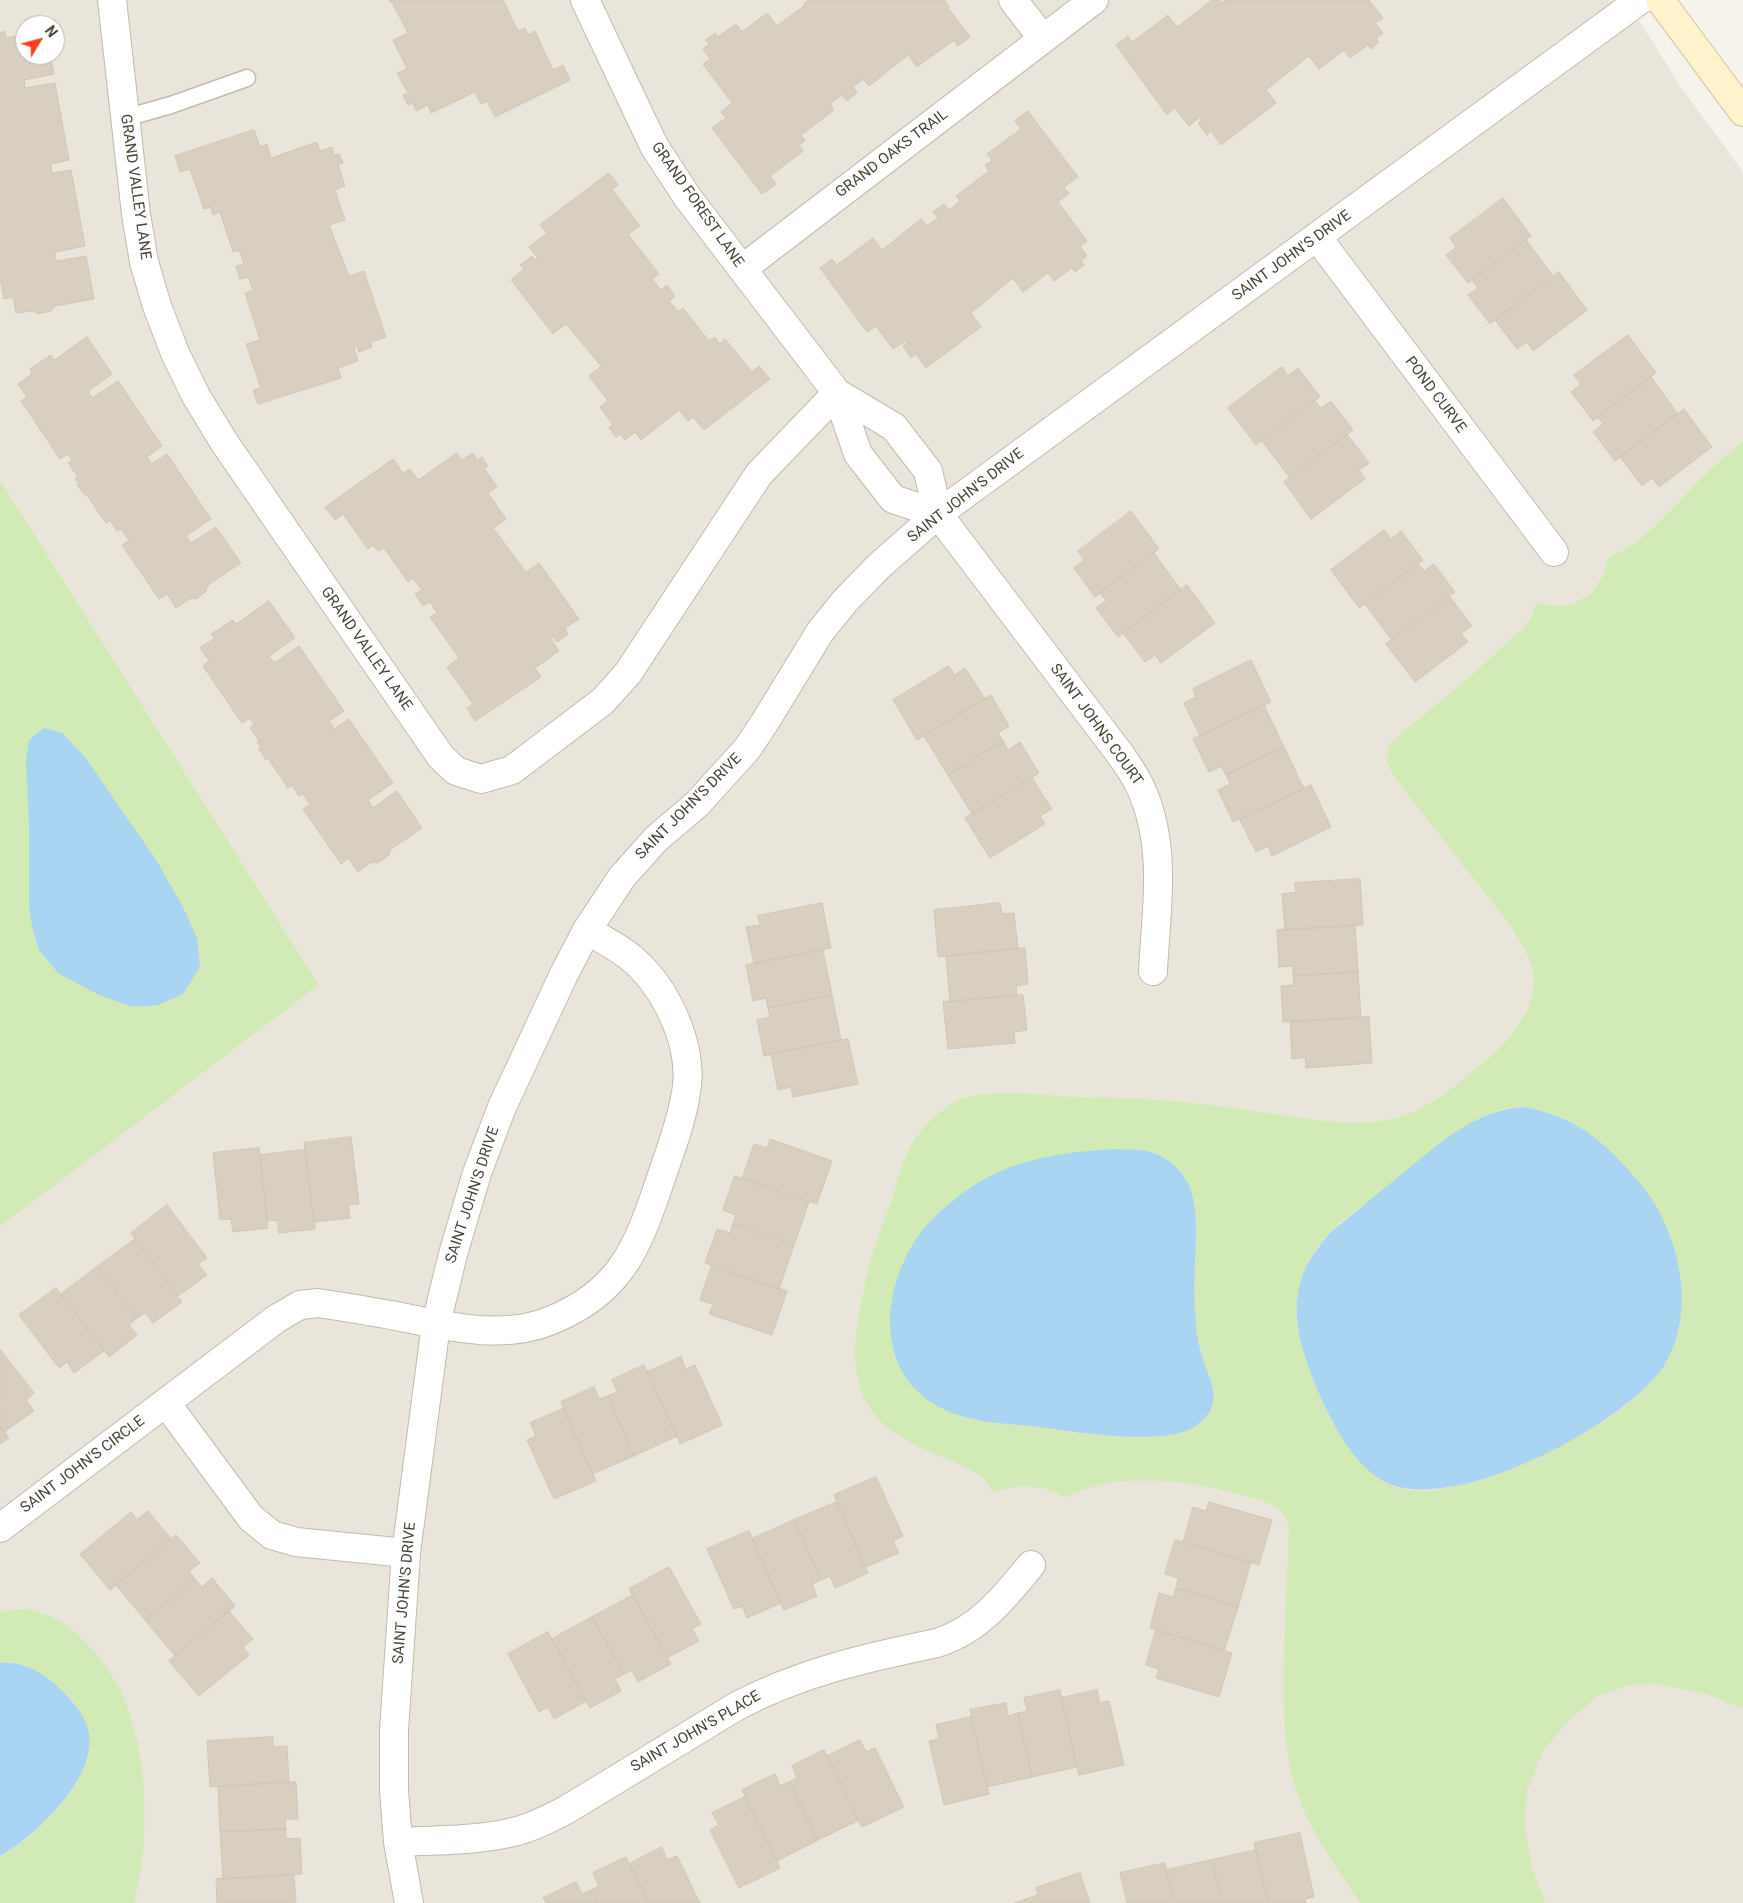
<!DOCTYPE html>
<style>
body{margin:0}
#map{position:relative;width:1743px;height:1903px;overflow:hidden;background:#f6f3ec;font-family:Roboto,sans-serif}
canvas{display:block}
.north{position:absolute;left:15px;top:15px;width:50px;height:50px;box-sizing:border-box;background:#fff;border:1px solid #b7b4b0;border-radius:50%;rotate:53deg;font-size:14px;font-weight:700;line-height:20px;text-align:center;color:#4b4439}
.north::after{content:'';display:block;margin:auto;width:18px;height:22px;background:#fc3f1d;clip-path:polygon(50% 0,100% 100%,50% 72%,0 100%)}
</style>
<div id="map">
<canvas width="1743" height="1903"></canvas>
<div class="north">N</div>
</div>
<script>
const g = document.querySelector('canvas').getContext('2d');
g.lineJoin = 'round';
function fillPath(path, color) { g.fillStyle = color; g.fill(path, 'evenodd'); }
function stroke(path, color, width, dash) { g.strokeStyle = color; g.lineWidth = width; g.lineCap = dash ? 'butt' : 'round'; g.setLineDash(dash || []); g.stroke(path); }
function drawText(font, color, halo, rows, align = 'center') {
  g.font = font + ' Roboto,sans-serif'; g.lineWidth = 4; g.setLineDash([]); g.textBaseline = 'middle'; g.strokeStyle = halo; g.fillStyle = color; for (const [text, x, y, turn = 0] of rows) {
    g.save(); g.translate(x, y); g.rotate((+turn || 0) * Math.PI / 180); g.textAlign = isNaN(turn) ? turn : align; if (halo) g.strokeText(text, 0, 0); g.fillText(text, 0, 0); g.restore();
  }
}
fillPath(new Path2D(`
 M0,0H1626L1681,87L1743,172V1903H0V1227L319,985L0,480ZM25,25H55V55H25Z`), '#eae5da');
fillPath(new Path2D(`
 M1743,441V1709L1710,1695L1659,1684L1628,1685L1597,1697L1571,1718L1543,1751L1527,1790L1525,1827L1532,1868L1545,1903H1360C1335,1865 1305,1824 1293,1780C1282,1737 1283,1692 1284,1648C1286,1609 1287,1570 1289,1531C1288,1522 1286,1516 1280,1510C1271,1502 1256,1499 1245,1496C1206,1485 1168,1478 1127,1481C1105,1482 1085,1488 1065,1497C1042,1484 1018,1484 993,1492L984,1479L978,1474C952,1459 923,1451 898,1435C853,1406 850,1362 859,1314C862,1301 864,1287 867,1274C874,1248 884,1222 893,1196C899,1177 904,1155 915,1139C925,1125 940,1110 955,1102C979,1089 1029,1094 1056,1096C1099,1098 1143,1098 1186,1102C1218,1106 1249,1110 1281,1115C1322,1121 1362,1129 1403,1116C1432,1107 1458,1083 1482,1064C1507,1044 1535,1013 1534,979C1534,948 1490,900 1471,875C1446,843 1420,811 1396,779L1387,762L1388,750L1391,743L1403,732L1471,676L1520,631L1530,620L1537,602C1573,615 1603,594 1608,558C1648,541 1675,504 1705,475C1717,463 1730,453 1743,441ZM1522,1107C1575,1115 1606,1143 1639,1182C1656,1202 1662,1226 1670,1250C1673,1260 1679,1271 1680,1282C1695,1387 1585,1438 1504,1469C1467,1483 1421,1503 1382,1481C1346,1461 1306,1369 1298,1329C1293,1299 1301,1272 1317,1248C1333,1224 1360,1208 1382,1192C1418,1166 1453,1140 1488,1114L1506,1108Z
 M0,480L319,985L0,1227Z
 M16,1609C45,1609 66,1622 85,1642C98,1655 110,1671 119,1688C149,1748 151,1839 134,1903H0V1856C28,1840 68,1805 80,1775C83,1768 81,1756 80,1748C80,1739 83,1717 79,1710C75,1702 68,1696 61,1690C44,1673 25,1661 0,1663V1612Z`), '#d2eab5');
fillPath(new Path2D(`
 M44,728L62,733L85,757L158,863L183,907L197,938L200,967L183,994L158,1005L132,1007L97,994L58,973L39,950L32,926L29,905V824L26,760L29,740Z
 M1522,1107C1575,1115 1605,1142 1639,1182C1679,1229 1699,1312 1663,1367C1624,1425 1450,1518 1383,1481C1353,1465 1328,1416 1316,1386C1292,1325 1284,1283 1331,1232L1436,1146C1462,1126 1489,1110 1522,1107Z
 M1115,1149C1127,1150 1139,1149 1150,1152C1203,1169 1197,1221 1195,1265C1194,1285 1194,1306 1196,1326C1197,1337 1199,1347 1202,1356C1208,1377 1223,1399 1205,1418C1197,1426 1189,1431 1179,1433C1140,1443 1071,1431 1031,1426C1009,1424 986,1423 965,1417C885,1396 874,1316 909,1251C923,1224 948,1203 973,1186C1015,1158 1066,1152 1115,1149Z
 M0,1663C23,1661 42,1672 58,1687C72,1700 86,1715 89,1734C95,1781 36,1835 0,1856Z`), '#a9d4f2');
const building = new Path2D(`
 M389,0H503L518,31L525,28L528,35L535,31L553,70L563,65L570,80L495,117L487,101L481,104L475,92L431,113L428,105L416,111L413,103L408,105L403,95L408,93L397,73L407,69L393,40L408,33L392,2L391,3Z
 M809,0H944L949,7L948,8L970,37L958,46L954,40L917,67L908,55L869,86L863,79L853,87L857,93L847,101L842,95L830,104L834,110L801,135L805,140L799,145L803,151L770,176L776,184L762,194L712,128L726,118L721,112L732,103L703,64L710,59L703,49L709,44L706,40L715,33L718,37L736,24L742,32L767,13L777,26L805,5L804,4Z
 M1212,0H1220L1222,3L1226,0H1369L1383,18L1375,23L1383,33L1376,38L1379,42L1371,49L1368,45L1350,58L1344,50L1319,69L1309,56L1266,90L1276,103L1221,145L1211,131L1207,135L1198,123L1202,120L1200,117L1189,126L1175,108L1167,115L1116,45L1128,36L1132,42L1168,15L1177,27Z
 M5,32L6,38L25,34V55H50L54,74L24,80L25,88L55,83L69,160L51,164L52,173L71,170L85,246L55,252L56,261L86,256L94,299L55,306L51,311L38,314L34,311L16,313L13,297L4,299L0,278V33Z
 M1028,111L1078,177L1064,187L1069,193L1058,202L1087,241L1080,246L1087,256L1081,261L1084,265L1075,272L1072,268L1054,281L1048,273L1023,292L1013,278L971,313L981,327L926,368L916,354L911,358L903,346L907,343L905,341L893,349L876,326L867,332L820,268L832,259L837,265L873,238L882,250L921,219L927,226L938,218L933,212L944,204L949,210L960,201L956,196L989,171L985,165L992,160L987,154L1021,129L1015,121Z
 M254,130L260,147L267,144L271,158L317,142L320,151L332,147L334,155L339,154L343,163L338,165L345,186L335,190L345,220L329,225L349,276L364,271L386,337L371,342L372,347L359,352L357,346L354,348L358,361L338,368L341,378L258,404L253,390L261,388L246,344L260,340L245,293L253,290L248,277L240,279L236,266L244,264L239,250L233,252L220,212L213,215L211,207L204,209L190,169L180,172L175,156Z
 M609,173L618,185L612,189L640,226L628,234L659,274L652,279L661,290L667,285L675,296L669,301L678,312L683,308L709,341L715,337L720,344L725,339L752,372L759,366L770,379L704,430L693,417L688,421L679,410L641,440L635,432L625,440L620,434L616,437L609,428L613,425L600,407L608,401L589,376L601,366L566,324L553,334L511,280L524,269L520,265L532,256L535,260L538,258L529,247L547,233L540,225Z
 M1503,198L1531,236L1468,283L1446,255L1456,247L1450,238Z
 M1526,240L1553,276L1490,324L1468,295L1478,288L1472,280Z
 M1559,272L1587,310L1533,351L1527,342L1517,349L1495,320Z
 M1628,335L1656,373L1593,421L1571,392L1581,384L1574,375Z
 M87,337L112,374L88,391L92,398L118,381L162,446L147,457L152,464L167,454L211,519L186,536L191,543L216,527L241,563L208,585L206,591L196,599L191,598L176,608L167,594L159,599L122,545L129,540L121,529L117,531L110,520L106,523L86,494L85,495L77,485L79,484L75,478L78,477L68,463L72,460L68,454L60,459L21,401L27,397L18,384L32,374L30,369L51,355L54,360Z
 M1282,367L1288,376L1298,368L1320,397L1256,445L1228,408Z
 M1651,377L1678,414L1615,461L1593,432L1603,424L1598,417Z
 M1315,401L1321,408L1331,401L1353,430L1289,477L1262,441Z
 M1684,409L1712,447L1659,487L1652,478L1642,486L1620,457Z
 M1347,434L1369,463L1359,470L1365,479L1311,519L1284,482Z
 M457,453L462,460L473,453L477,460L482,457L488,466L484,468L497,487L488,493L506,519L493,528L526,572L539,563L579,619L565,628L568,634L557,642L553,637L551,639L559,651L535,668L541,677L475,721L467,708L473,704L447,667L459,658L430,617L437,613L430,602L423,606L415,594L422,590L413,578L408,582L384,548L378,551L373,545L368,549L343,514L335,520L325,507L393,459L403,473L410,469L418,480Z
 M1131,511L1159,549L1095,597L1074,568L1084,560L1078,551Z
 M1384,530L1391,539L1401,531L1423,560L1359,608L1331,570Z
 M1154,553L1181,590L1118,637L1096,608L1106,601L1100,593Z
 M1418,564L1424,571L1434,564L1455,592L1392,640L1364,603Z
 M1187,585L1215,623L1161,663L1155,655L1145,662L1123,633Z
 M1450,597L1472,626L1461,633L1468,642L1415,682L1386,644Z
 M269,601L295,638L269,656L274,663L299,646L344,711L329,721L334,729L349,719L393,783L368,800L373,808L397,791L422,828L390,850L389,855L378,863L372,862L358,872L348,858L341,864L303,809L310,805L303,794L299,796L292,785L288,788L268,758L266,760L259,749L261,748L257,742L259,741L250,727L254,725L250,718L242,723L203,666L209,661L200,648L215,638L211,634L233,620L236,624Z
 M1251,660L1271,702L1200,736L1184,703L1196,697L1193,689Z
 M949,666L954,675L965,668L985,699L917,740L893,700Z
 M991,695L1009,726L998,733L1003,741L948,775L924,736Z
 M1264,705L1284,747L1226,775L1221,766L1209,772L1193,739Z
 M1003,741L1008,750L1020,742L1039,773L972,814L948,775Z
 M1284,747L1304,789L1233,822L1218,790L1230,784L1226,775Z
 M1032,778L1052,809L1040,816L1045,824L990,858L965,818Z
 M1311,785L1331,827L1272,856L1268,846L1256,852L1240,820Z
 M1360,879L1363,925L1285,930L1282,894L1296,892L1295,883Z
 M822,903L831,948L754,964L746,927L760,925L758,916Z
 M1000,903L1002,914L1014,913L1018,949L938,957L934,910Z
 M1355,926L1358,972L1293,976V966L1279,967L1277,930Z
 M1025,948L1028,984L1016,986L1017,995L950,1002L946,956Z
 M823,950L832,995L768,1008L766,998L753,1001L746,965Z
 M1358,972L1361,1018L1283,1022L1281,986L1294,985L1293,976Z
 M832,995L841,1040L764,1056L757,1020L770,1017L768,1008Z
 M1023,995L1027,1030L1014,1032L1015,1043L948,1049L943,1002Z
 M1369,1017L1372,1063L1306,1068L1305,1057L1292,1059L1290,1022Z
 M848,1039L858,1084L793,1097L791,1087L778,1090L771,1054Z
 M351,1137L359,1204L348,1205L350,1218L314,1222L304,1143Z
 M770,1139L832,1161L817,1204L742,1179L754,1144L767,1148Z
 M259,1148L268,1228L233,1232L231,1219L220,1220L213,1153Z
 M305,1150L315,1229L279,1233L277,1220L267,1221L260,1155Z
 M735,1176L809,1202L794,1245L733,1224L736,1215L723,1210Z
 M167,1205L207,1258L198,1264L207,1275L178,1296L131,1233Z
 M733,1224L794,1245L779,1289L705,1263L717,1229L730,1233Z
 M135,1239L182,1302L153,1323L145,1313L137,1318L98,1266Z
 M712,1265L787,1291L772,1335L709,1314L713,1304L700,1300Z
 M98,1266L137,1318L129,1325L137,1335L109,1357L61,1294Z
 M56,1288L104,1351L74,1373L67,1362L59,1368L19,1315Z
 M0,1349L34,1393L26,1400L34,1411L4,1432L0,1426Z
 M681,1357L686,1369L695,1365L722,1425L680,1444L647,1372Z
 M644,1365L677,1436L634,1456L608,1396L617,1392L612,1380Z
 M594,1387L599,1399L608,1396L634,1456L592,1474L561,1402Z
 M563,1409L596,1481L554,1499L527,1440L536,1436L530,1423Z
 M0,1426L9,1438L0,1444Z
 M876,1477L903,1536L893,1541L899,1553L865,1567L834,1495Z
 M837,1502L868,1573L835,1588L830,1576L821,1580L794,1520Z
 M1209,1502L1272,1520L1259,1565L1183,1542L1193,1507L1206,1511Z
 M148,1511L171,1539L110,1590L80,1554L131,1512L137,1520Z
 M794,1520L821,1580L812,1584L817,1596L784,1610L752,1539Z
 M749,1531L781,1603L747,1618L742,1606L734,1609L707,1549Z
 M176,1535L200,1563L189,1571L195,1579L145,1620L116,1585Z
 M1175,1540L1251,1562L1238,1607L1176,1588L1178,1578L1165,1574Z
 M669,1567L701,1624L692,1629L699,1641L667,1658L629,1589Z
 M212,1578L235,1606L175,1656L145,1620L195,1579L202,1587Z
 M1176,1588L1238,1607L1224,1651L1150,1628L1159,1593L1173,1597Z
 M633,1595L671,1664L638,1682L632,1670L624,1674L592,1617Z
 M229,1611L253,1639L243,1647L249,1655L199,1696L169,1661Z
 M592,1617L624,1674L615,1679L621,1691L590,1708L552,1639Z
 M1156,1630L1232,1653L1219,1697L1156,1678L1159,1669L1146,1665Z
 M548,1632L586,1701L554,1719L548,1707L539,1712L508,1654Z
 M1060,1690L1077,1767L1032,1777L1018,1713L1027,1711L1024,1698Z
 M1097,1690L1100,1703L1109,1701L1124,1765L1079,1775L1061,1698Z
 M1006,1703L1008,1716L1018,1713L1032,1777L987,1787L970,1710Z
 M971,1717L989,1794L944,1805L929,1741L939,1739L936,1725Z
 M273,1737V1747L287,1746L289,1782L210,1787L207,1741Z
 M860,1740L866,1752L875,1748L904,1807L862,1827L827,1756Z
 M824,1750L859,1820L818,1840L789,1782L797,1778L792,1766Z
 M775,1774L780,1786L789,1782L818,1840L777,1861L742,1790Z
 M296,1782L298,1819H285L286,1829L220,1832L218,1787Z
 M745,1797L780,1868L739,1888L710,1830L719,1825L712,1813Z
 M286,1829V1839L300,1838L302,1874L223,1879L220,1832Z
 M1300,1833L1314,1897L1305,1899L1306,1903H1268L1254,1843Z
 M662,1847L667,1860L677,1856L700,1903H649L629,1864Z
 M1256,1850L1268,1903H1222L1212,1860Z
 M626,1857L649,1903H598L591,1890L599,1886L593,1873Z
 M1212,1860L1222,1903H1174L1166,1870Z
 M1165,1863L1174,1903H1127L1120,1873Z
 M1080,1873L1090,1903H1041L1036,1888Z
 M294,1875L296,1903H217L216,1879Z
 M576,1882L582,1894L591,1890L598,1903H546L543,1898Z
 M1038,1895L1041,1903H1015Z`);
fillPath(building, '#d8cfc1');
stroke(building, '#d3c7b4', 1);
const lane = new Path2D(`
 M125,118L171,105L247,78`);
const street = new Path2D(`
 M112,0L136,214L144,262L157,306L175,353L196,396L224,442L441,757L456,771L481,779L512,770L603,701L628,673L759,474L837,393
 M585,0L654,146L688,198L837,393L858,454L893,499L938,514
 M1013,0L1043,39
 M1317,237L1554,552
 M742,269L1094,0
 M837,393L894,427L928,471L938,514L1120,754C1128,766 1138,779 1143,793C1167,850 1156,912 1153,971
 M166,1403L251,1518L272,1535L296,1542L406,1553
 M0,1528L276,1319L300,1305L318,1303C344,1307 370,1311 396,1316C446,1326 503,1341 552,1320C620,1292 637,1249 659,1184C669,1154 681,1124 686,1093C694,1050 670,996 640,966C626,951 605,941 587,930
 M398,1842C436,1840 480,1841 517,1831C534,1827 550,1818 566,1810L737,1706C802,1672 865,1658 937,1643C979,1630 1004,1598 1031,1565
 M409,1903L398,1842L394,1790V1730L406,1553L436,1324L453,1254L477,1173L502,1107L564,974L587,930L622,877L656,839L697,804L747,749L765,722L820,632L845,601L879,566L938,514L1640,0`);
const secondary = new Path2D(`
 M1660,0L1743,112`);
stroke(lane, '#c2bbae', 19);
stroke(street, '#c2bbae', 30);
stroke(secondary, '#d6c79b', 30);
stroke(lane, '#fff', 16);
stroke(street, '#fff', 28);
stroke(secondary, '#fff3cd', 28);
drawText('15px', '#4b4439', '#fff', [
 ["GRAND OAKS TRAIL",892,154,-37],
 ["GRAND VALLEY LANE",135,187,82],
 ["GRAND FOREST LANE",697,205,55],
 ["SAINT JOHN'S DRIVE",1292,256,-36],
 ["POND CURVE",1435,395,53],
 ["SAINT JOHN'S DRIVE",966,496,-38],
 ["GRAND VALLEY LANE",366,649,55],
 ["SAINT JOHNS COURT",1096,725,54],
 ["SAINT JOHN'S DRIVE",689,807,-45],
 ["SAINT JOHN'S DRIVE",473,1195,-72],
 ["SAINT JOHN'S CIRCLE",83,1465,-37],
 ["SAINT JOHN'S DRIVE",405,1593,-85],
 ["SAINT JOHN'S PLACE",696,1732,-30]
]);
</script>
